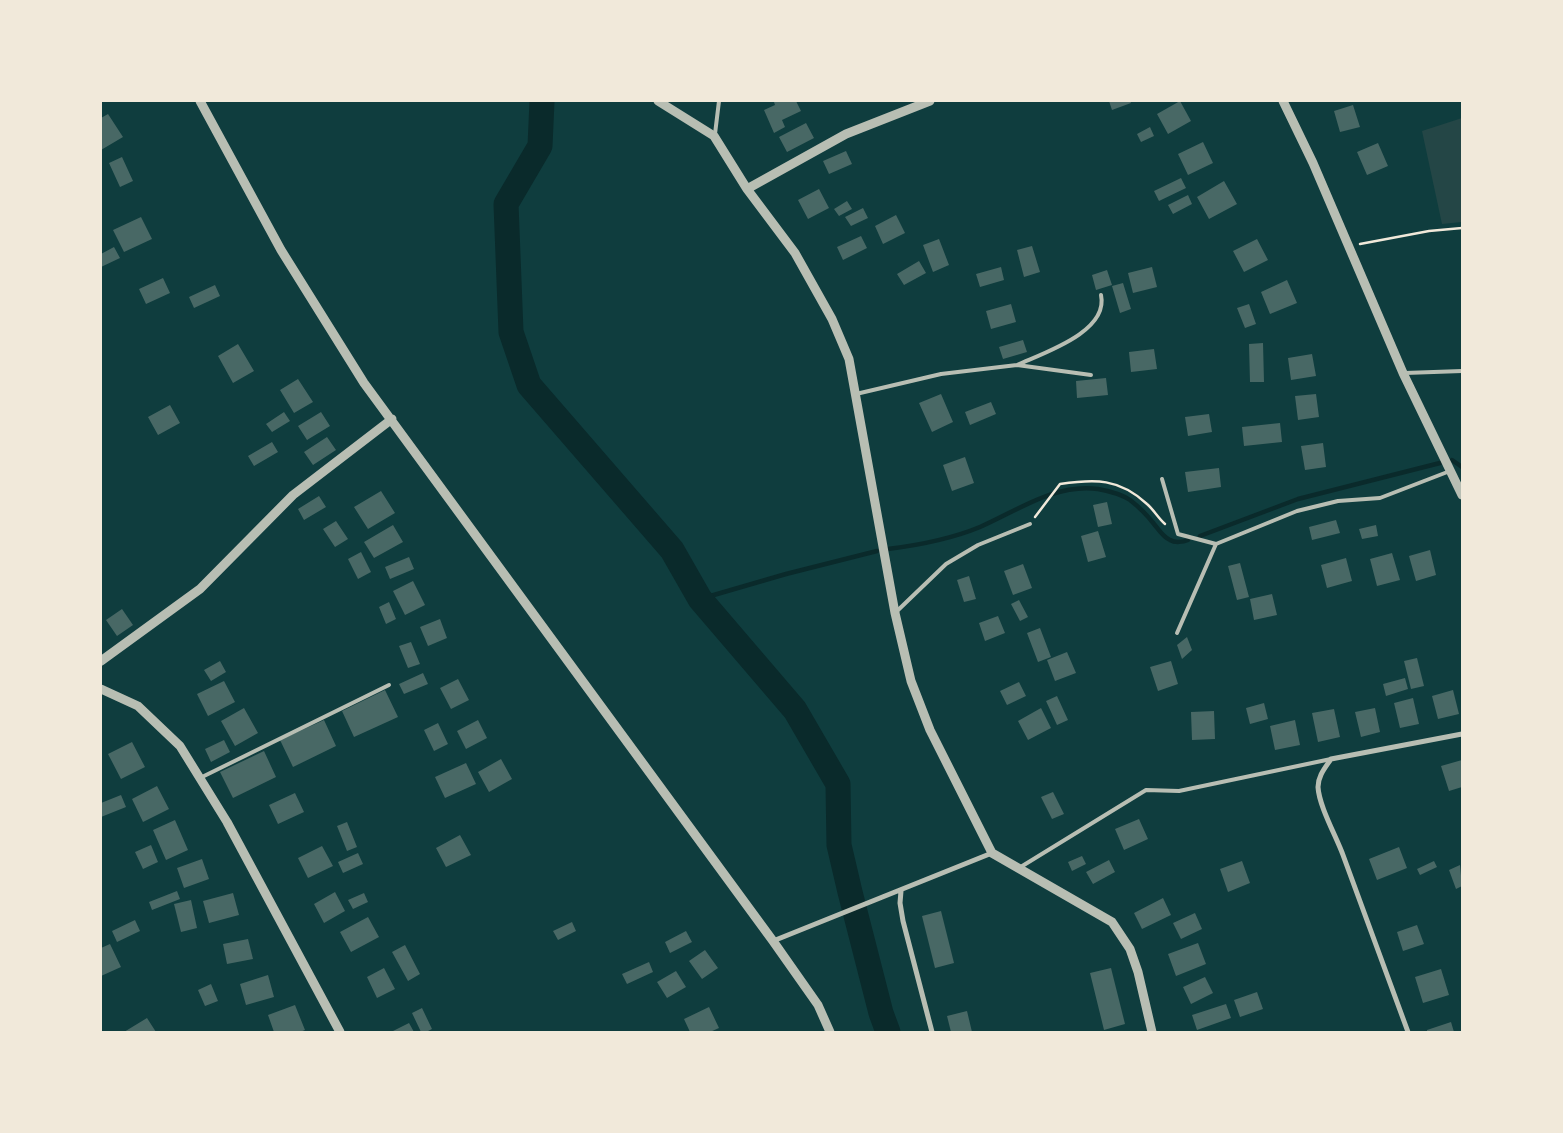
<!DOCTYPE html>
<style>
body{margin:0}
#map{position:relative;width:1563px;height:1133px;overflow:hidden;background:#0f3d3e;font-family:Rubik,sans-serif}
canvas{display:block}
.frame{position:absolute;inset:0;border:102px solid #f1e9da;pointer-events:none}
</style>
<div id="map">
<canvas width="1563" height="1133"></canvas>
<div class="frame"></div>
</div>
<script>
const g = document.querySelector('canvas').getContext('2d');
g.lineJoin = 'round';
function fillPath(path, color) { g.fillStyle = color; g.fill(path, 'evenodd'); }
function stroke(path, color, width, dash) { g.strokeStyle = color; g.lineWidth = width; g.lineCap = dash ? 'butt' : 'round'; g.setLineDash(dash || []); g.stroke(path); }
fillPath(new Path2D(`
 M1462,118V222L1442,224L1422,131Z`), '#244646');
stroke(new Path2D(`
 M1452,460L1462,467
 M1200,536L1298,499L1440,463
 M888,549C920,545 951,539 980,527C1017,511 1055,483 1098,489C1109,491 1121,494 1130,500C1139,507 1147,515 1154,524C1159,530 1163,537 1170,540C1175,543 1183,542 1188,540
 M700,599L786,574L877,551`), '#0a2a2b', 4.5);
stroke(new Path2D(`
 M542,101L540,146L506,204L511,332L529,385L672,550L700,599L795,710L838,784L839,845L850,892L881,1013L888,1032`), '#0a2a2b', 25);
fillPath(new Path2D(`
 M776,101H796L801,111L782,120L785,127L774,133L764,110L775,105L774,102Z
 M1109,101H1130L1131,103L1112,110Z
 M1180,101L1191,121L1168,134L1157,114Z
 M1353,105L1360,127L1340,132L1334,111Z
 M108,114L123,137L101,150V118Z
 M806,123L814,138L787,152L779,137Z
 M1150,127L1154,136L1141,142L1137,134Z
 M1203,142L1213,163L1188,175L1178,154Z
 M1378,143L1388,166L1367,175L1357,152Z
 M846,151L852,164L829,174L823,161Z
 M122,157L133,181L120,187L109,163Z
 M1181,178L1186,188L1159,201L1154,191Z
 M1224,181L1237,204L1209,219L1197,197Z
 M819,189L829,208L808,219L798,200Z
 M1188,195L1192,204L1173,214L1168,205Z
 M847,201L852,209L839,216L834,209Z
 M863,208L868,218L851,226L845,217Z
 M896,215L905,233L883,244L875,226Z
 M141,217L152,239L124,252L113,230Z
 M861,236L867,248L843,260L837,247Z
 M939,239L949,265L933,272L923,245Z
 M1257,239L1268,260L1244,272L1233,251Z
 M1032,246L1040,272L1024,277L1017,250Z
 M114,247L120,258L101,267V254Z
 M919,261L926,273L904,285L897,274Z
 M1001,267L1004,280L980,287L976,274Z
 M1152,267L1157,287L1133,293L1128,273Z
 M1107,270L1112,285L1096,290L1092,275Z
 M163,278L170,293L146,304L139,289Z
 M1287,280L1297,303L1270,314L1261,292Z
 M1123,283L1131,309L1120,313L1112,286Z
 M215,285L220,296L194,308L189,297Z
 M1011,304L1016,322L991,329L986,311Z
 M1249,304L1256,324L1245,328L1237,308Z
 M1023,340L1027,352L1003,359L999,347Z
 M1263,343L1264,382H1250L1249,344Z
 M238,344L254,371L233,383L218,356Z
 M1154,349L1157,369L1131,372L1129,352Z
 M1312,354L1316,376L1291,380L1288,358Z
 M1106,378L1108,395L1077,398L1076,381Z
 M298,379L313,402L294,413L280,390Z
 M941,394L953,422L932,432L919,403Z
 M1316,394L1319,417L1298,420L1295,396Z
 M991,402L996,414L970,425L965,412Z
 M170,405L180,423L158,435L148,417Z
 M284,412L290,421L272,432L266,424Z
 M321,412L330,426L307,440L298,426Z
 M1209,414L1212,432L1188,436L1185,417Z
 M1280,423L1282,442L1244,446L1242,427Z
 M327,437L336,450L313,465L304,452Z
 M272,442L278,452L254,466L248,456Z
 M1323,443L1326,467L1305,470L1301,446Z
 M965,457L974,483L952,491L943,465Z
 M1219,468L1221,487L1188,492L1185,472Z
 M381,491L395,513L368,529L354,507Z
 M319,496L326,507L304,520L298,509Z
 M1107,502L1112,524L1098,527L1093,505Z
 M1336,520L1340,533L1312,540L1309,527Z
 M336,521L348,539L335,547L323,529Z
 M393,525L403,542L374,558L364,542Z
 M1376,525L1378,536L1362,539L1359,529Z
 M1098,531L1106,557L1088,562L1081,536Z
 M1430,550L1436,575L1416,581L1409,556Z
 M361,552L371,572L358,579L348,559Z
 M1392,553L1400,580L1377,586L1370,559Z
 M409,557L414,569L390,579L385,567Z
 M1346,558L1352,581L1327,588L1321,565Z
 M1240,563L1249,597L1237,600L1228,566Z
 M1023,564L1032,588L1013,595L1004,571Z
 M969,576L976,599L964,602L957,580Z
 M413,581L425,605L405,615L393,591Z
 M1272,594L1277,615L1254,620L1250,599Z
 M1019,600L1028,617L1020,621L1011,604Z
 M389,602L396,619L386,624L379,607Z
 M122,609L133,625L117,636L106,620Z
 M998,616L1005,633L985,641L979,623Z
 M440,619L447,638L428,646L420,627Z
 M1040,628L1051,657L1038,662L1027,633Z
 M1187,637L1192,650L1182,659L1177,645Z
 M411,642L420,664L408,668L399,646Z
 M1067,652L1076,673L1055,681L1047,660Z
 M1417,658L1424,686L1411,689L1404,661Z
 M220,661L226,672L211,681L204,670Z
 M1171,661L1178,684L1158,691L1150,667Z
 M423,673L428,684L404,694L399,684Z
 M1405,678L1408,689L1386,696L1383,684Z
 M458,679L469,700L451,709L440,688Z
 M224,681L235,702L208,716L197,694Z
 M1019,682L1026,696L1007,705L1000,691Z
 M385,690L398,717L354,737L342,711Z
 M1453,690L1459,714L1438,719L1432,696Z
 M1057,696L1068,720L1057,725L1046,701Z
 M1413,698L1419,724L1400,728L1394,703Z
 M1264,703L1268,719L1250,724L1246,708Z
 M244,708L258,733L235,746L221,721Z
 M1041,708L1051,728L1028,740L1018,721Z
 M1375,708L1380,732L1361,737L1355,712Z
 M1334,709L1340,737L1318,742L1312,713Z
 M1214,711L1215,739L1192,740L1191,712Z
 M324,720L336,746L293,767L280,740Z
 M478,720L487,738L466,749L457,731Z
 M1295,720L1300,745L1275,750L1270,726Z
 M438,723L448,744L434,751L424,730Z
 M224,740L230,752L211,762L205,749Z
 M132,742L145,767L121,779L108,754Z
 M264,751L276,777L233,798L220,772Z
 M501,759L512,779L489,792L478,772Z
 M1462,760V787L1449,791L1441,766Z
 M466,763L476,784L445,798L435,777Z
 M157,786L169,809L143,822L132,799Z
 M1053,792L1064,814L1052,819L1041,797Z
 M295,793L304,812L278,824L269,805Z
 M121,795L126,807L101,817V803Z
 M1139,819L1148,839L1124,850L1115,829Z
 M175,820L188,850L166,860L153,830Z
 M347,822L357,847L347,851L337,826Z
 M460,835L471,855L446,867L436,848Z
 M151,845L158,862L143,869L135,852Z
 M322,846L333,866L308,878L298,858Z
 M1399,847L1407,868L1377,880L1369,859Z
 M358,853L363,864L343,873L338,862Z
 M1082,856L1086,864L1072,871L1068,862Z
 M202,859L209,879L184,888L177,868Z
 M1109,860L1115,872L1093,884L1086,872Z
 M1242,861L1250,883L1228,892L1220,869Z
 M1434,861L1437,867L1420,875L1417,869Z
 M1460,865L1462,886L1456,889L1449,870Z
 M177,891L180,899L152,910L149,902Z
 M335,892L345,911L324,923L314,904Z
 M233,893L239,915L209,923L203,901Z
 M364,893L368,902L353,909L348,900Z
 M1163,898L1171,915L1142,929L1134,913Z
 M191,900L197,928L181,932L174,904Z
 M941,911L954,963L935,968L922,916Z
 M1195,913L1202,929L1181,939L1173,923Z
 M368,917L379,937L351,952L340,932Z
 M135,920L140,931L117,942L112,931Z
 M572,922L576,931L558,940L553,931Z
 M1417,925L1424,944L1403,951L1397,932Z
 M686,931L692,942L670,953L665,942Z
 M248,939L253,959L227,964L223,944Z
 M1198,943L1206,964L1176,976L1168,954Z
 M110,944L121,967L101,976V948Z
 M405,945L420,974L408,981L392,952Z
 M705,950L718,968L702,979L689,961Z
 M649,962L653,972L627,984L622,974Z
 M384,968L395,989L377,998L367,977Z
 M1111,968L1125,1024L1104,1030L1090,973Z
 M1441,969L1449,995L1423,1003L1415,977Z
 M676,971L686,987L667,998L657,982Z
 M268,975L274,997L246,1005L240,984Z
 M1205,977L1213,993L1191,1004L1183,987Z
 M211,984L218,1001L205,1006L198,990Z
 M1257,992L1263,1009L1240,1017L1234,1000Z
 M1226,1004L1231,1018L1197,1030L1192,1015Z
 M295,1005L305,1030L300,1032H274L268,1015Z
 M709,1007L719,1028L710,1032H690L684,1019Z
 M422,1008L432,1029L426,1032H421L412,1013Z
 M967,1011L972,1032H951L947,1016Z
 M147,1018L156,1032H124Z
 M1451,1022L1454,1032H1427V1030Z
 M409,1023L414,1032H391Z`), '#486865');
stroke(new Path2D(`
 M1360,244L1429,231L1462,228
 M1035,517L1060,484C1095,479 1119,478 1147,504C1154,510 1158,518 1165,524`), '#f1e9da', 2.5);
stroke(new Path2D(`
 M715,134L719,101
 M1017,365C1043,353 1109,332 1101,295
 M1405,373L1462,371
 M856,394L941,374L1017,365L1091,375
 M1162,479L1178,534L1216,544
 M895,613L946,564L978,545L1030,524
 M1177,633L1216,544L1297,511L1338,501L1380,498L1450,471
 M200,778L389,685
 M1019,868L1146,790L1179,791L1331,759`), '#b8beb3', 4);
stroke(new Path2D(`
 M901,891L900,903L903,921L932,1032
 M773,941C846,911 919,883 992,853
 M1408,1032C1386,973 1365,914 1343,855C1336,836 1319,806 1318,787C1318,776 1325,768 1331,759L1462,734`), '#b8beb3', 5);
stroke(new Path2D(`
 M200,101L281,250L364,383L773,941L818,1005L830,1032
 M658,101L714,136L747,189L795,253L832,319L849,359L895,613L911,681L930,730L992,853L1112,922L1130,949L1138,972L1152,1032
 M1283,101L1313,163L1403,373L1462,495
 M747,189L846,134L930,101
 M101,661L200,589L293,495L392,419
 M101,689L138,706L180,746L227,822L340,1032`), '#b8beb3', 9);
</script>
